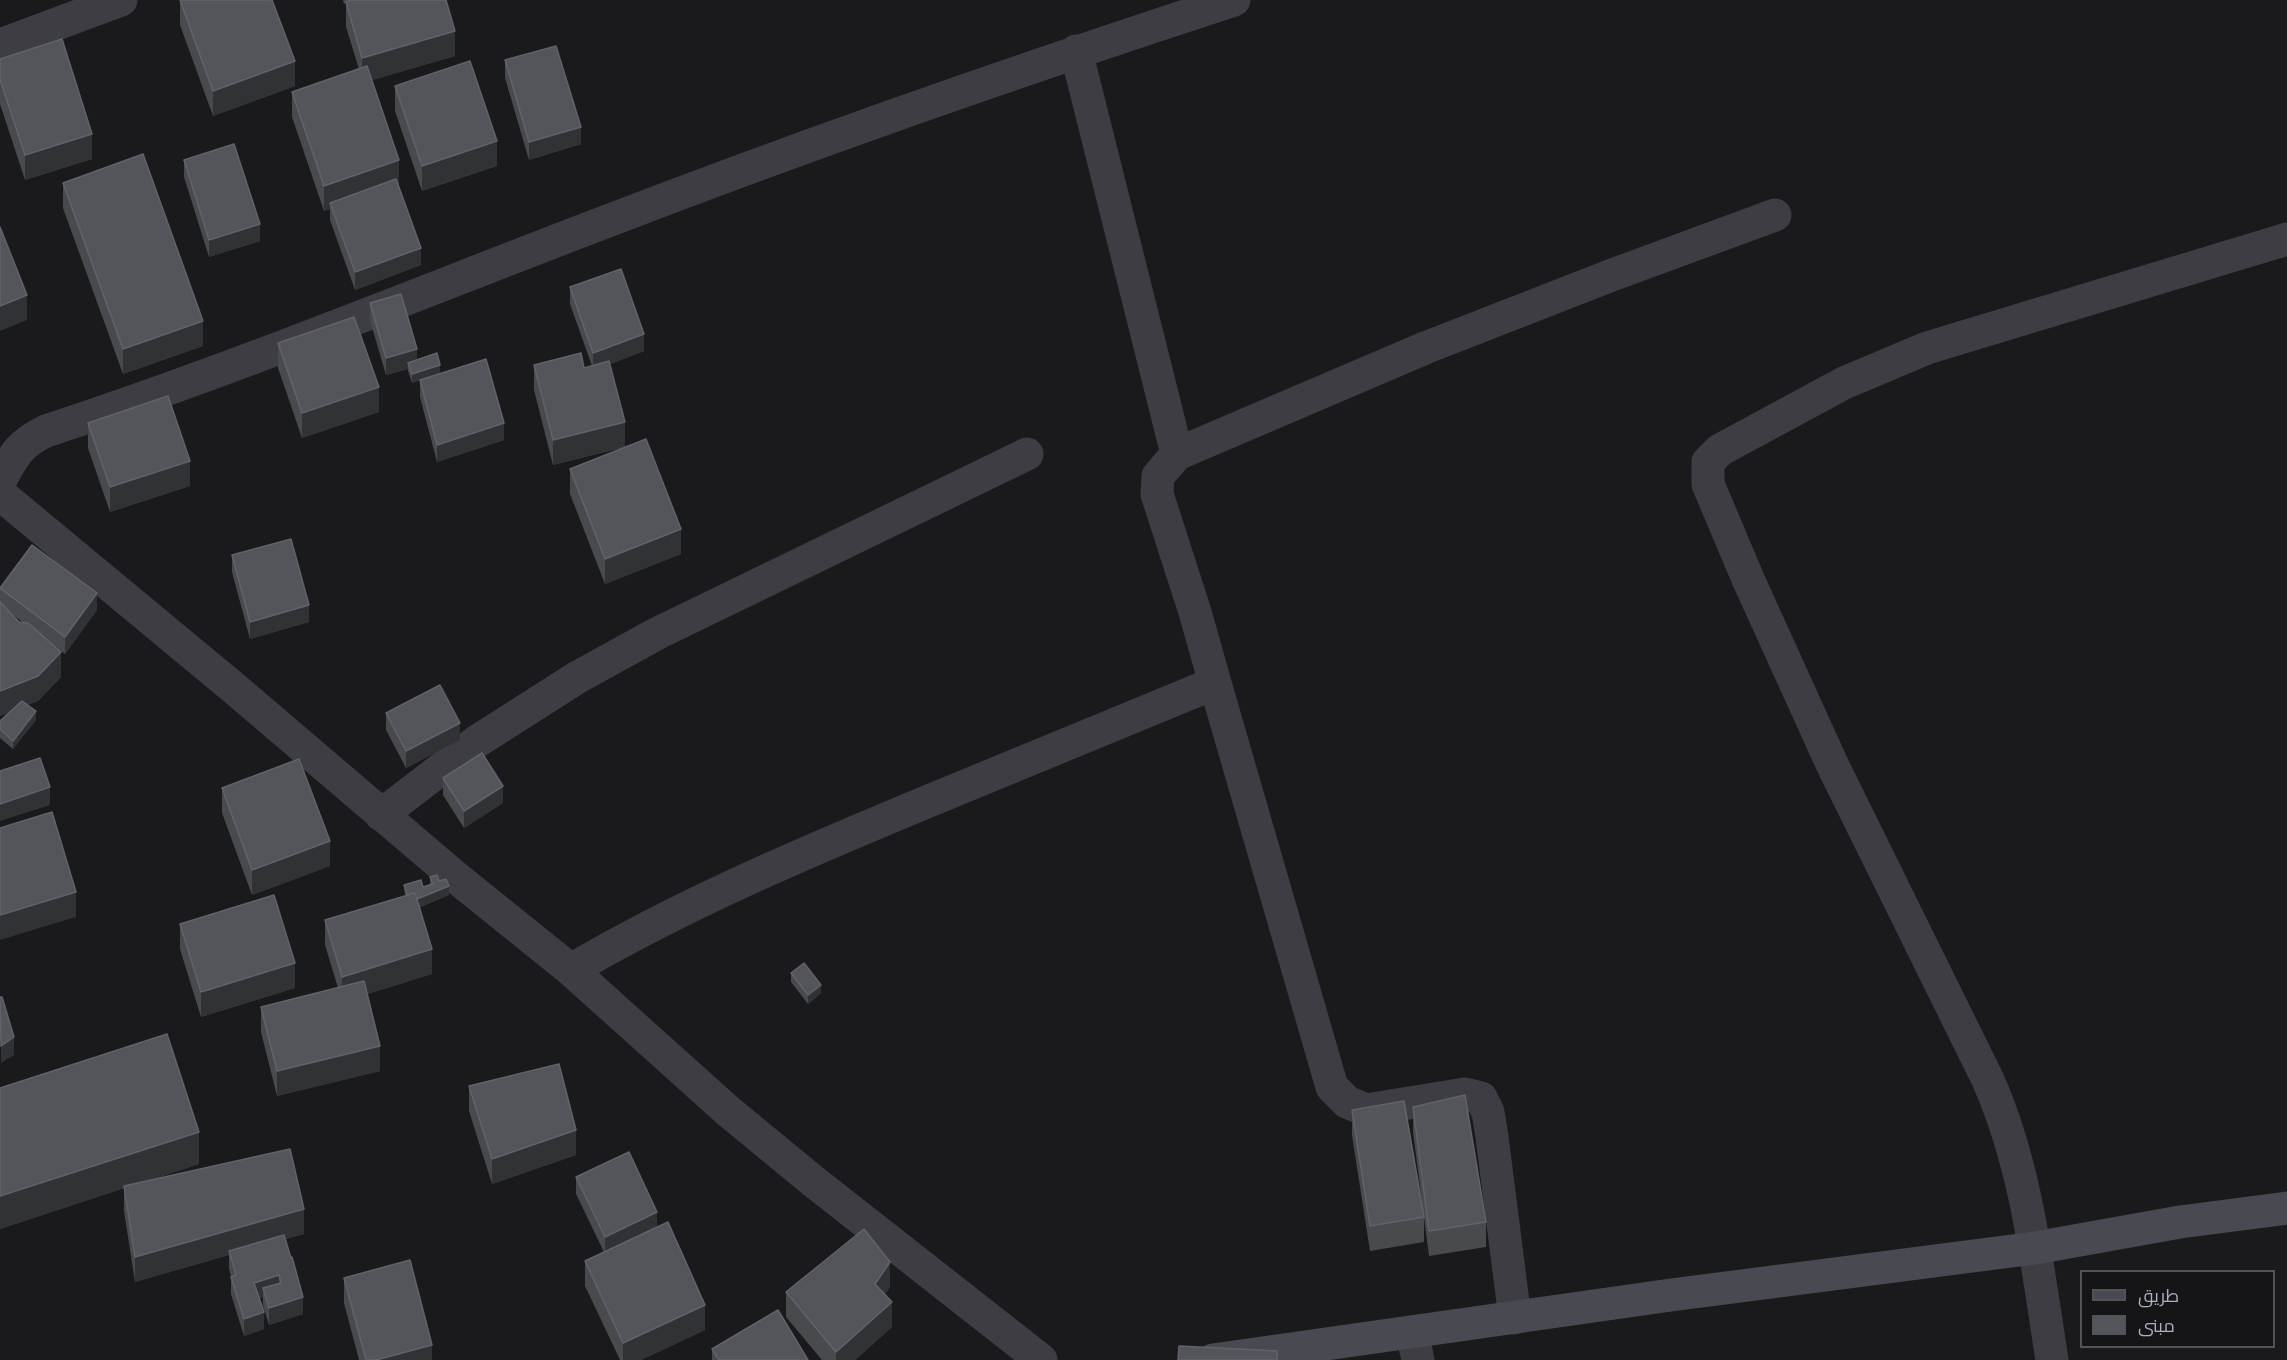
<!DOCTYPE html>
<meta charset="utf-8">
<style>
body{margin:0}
#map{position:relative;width:2287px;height:1360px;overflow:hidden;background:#1a1a1c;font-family:"Work Sans",Cairo,sans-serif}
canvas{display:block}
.legend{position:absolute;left:2080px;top:1270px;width:195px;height:78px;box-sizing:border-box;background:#151517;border:2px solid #515359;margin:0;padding:8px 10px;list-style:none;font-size:18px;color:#acafbc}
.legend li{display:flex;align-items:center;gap:12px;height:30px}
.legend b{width:30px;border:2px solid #515359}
</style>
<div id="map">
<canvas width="2287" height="1360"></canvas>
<ul class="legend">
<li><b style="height:8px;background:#494a51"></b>طريق</li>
<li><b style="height:16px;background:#53555a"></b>مبنى</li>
</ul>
</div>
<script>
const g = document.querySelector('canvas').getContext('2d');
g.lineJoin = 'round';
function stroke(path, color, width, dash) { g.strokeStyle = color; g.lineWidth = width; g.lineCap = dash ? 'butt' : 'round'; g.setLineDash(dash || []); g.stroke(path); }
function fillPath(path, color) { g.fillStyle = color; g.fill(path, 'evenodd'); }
stroke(new Path2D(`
 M0,45L121,0
 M1177,454L1425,348L1612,275L1775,215
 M0,481C14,455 19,444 46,431C235,369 419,293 605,222C813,142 1022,69 1234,0
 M0,494L235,689L453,875L571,970L728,1111L813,1181L1041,1360
 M1215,683L1332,1087L1347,1102L1366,1110L1465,1094L1481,1098L1488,1112L1492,1137L1515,1318
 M381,815L476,742L578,677L658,633L1027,454
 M571,970C683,904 804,853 924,803C1021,763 1118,723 1215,683L1195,612L1157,494L1158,476L1177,454L1076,51
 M1412,1332L1418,1360
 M2052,1360C2037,1265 2027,1168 1988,1080L1832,764L1748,579L1708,484V462L1720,450L1844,383L1927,348L2287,239`), '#3d3d43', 33);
stroke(new Path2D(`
 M1213,1360L1671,1295L2035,1248L2180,1222L2287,1208`), '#494a51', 33);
fillPath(new Path2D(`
 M180,0L295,86L213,116L180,25Z
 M343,0H446L455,56L372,80L399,185H398L421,265L355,290L330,220V209L324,211L292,117V92L359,69L346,27V3L344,4Z
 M0,59L92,159L25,180L0,104Z
 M505,60L581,144L529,160L505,78Z
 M395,86L497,166L422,191L395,111Z
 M184,160L260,241L209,257L184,177Z
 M63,183L203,346L123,374L63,208Z
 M570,287L644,351L610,364L625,447L681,554L605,584L570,494V469L625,447L553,465L534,390V365L584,368L592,366L570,304Z
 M370,303L417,360L440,373L504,440L437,462L420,397V380L412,383L408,371V369L386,375L370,320Z
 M278,343L379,412L302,438L278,368Z
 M88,423L190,486L110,512L88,448Z
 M232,555L309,622L250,639L232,572Z
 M0,588L97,610L65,654L51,643L61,677L38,701L27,705L36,720L13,749L0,738V721L10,712L0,716ZM9,612L24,623L19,622Z
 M386,713L460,740L406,768L386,730Z
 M443,778L503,803L464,828L443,795Z
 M222,788L330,866L252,895L222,813Z
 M430,877L439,881L449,895L420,907L432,974L367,994L380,1071L277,1096L261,1032V1007L338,988L325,945V920L405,896L404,885L423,887L430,884Z
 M180,924L295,988L201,1017L180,949Z
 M791,973L821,993L808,1004L791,982Z
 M469,1086L576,1155L492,1184L469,1111Z
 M0,1088L199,1164L144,1182L304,1234L285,1239L303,1314L269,1325L263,1305V1297L260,1298L264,1329L244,1336L231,1294V1277L229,1268V1255L135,1282L124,1211V1188L0,1229Z
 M1413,1107L1486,1222V1247L1429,1256L1413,1132Z
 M1352,1110L1424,1217V1242L1370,1251L1352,1135Z
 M576,1177L657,1227L705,1330L641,1360H620L585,1286V1261L604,1252L576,1194Z
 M344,1278L432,1360H359L344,1303Z
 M890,1287L885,1294L892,1327L855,1360H822L786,1317V1292Z
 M712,1349L808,1360H712Z`), '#484a4e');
fillPath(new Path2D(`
 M455,31V56L362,83V58Z
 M295,61V86L213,116V91Z
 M581,127V144L529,160V142Z
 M92,134V159L25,180V155Z
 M497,141V166L422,191V166Z
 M399,160V185L331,208L330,203V209L324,211V186Z
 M260,224V241L209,257V240Z
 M421,248V265L355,290V272Z
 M27,295V320L0,331V306Z
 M203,321V346L123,374V349Z
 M644,334V351L593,370V353Z
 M417,349V366L408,363V369L386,375V358Z
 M440,365V373L412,383V374Z
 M379,387V412L302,438V413Z
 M625,422V447L553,465V440Z
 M504,423V440L437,462V445Z
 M190,461V486L110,512V487Z
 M681,529V554L605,584V559Z
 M97,593V610L65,654V637Z
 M309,605V622L250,639V622Z
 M61,652V677L38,701L0,716V691Z
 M36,711V720L13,749V741Z
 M460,723V740L406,768V751Z
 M503,786V803L464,828V811Z
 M50,787V805L0,821V804Z
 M330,841V866L252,895V870Z
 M449,886V895L409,911V902Z
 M76,892V917L0,940V915Z
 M432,949V974L342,1002V977Z
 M295,963V988L201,1017V992Z
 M821,985V993L808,1004V995Z
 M14,1037V1055L1,1063V1046Z
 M380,1046V1071L277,1096V1071Z
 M576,1130V1155L492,1184V1159Z
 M199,1132V1164L0,1229V1196Z
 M304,1209V1234L230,1255L229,1251V1255L135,1282V1257Z
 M657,1212V1229L605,1254V1237Z
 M890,1262V1287L875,1309V1284Z
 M279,1275V1292L263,1288V1297L254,1300V1283Z
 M303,1297V1314L269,1325V1308Z
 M892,1302V1327L855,1360H836V1352Z
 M705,1305V1330L641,1360H623V1343Z
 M264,1312V1329L244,1336V1319Z
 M432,1345V1360H376Z`), '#313235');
const building = new Path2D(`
 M180,0H272L295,61L213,91Z
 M352,0H446L455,31L362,58L346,2Z
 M62,39L92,134L25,155L0,79V59Z
 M556,46L581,127L529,142L505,60Z
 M470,61L497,141L422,166L395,86Z
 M367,66L399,160L324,186L292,92Z
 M234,144L260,224L209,240L184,160Z
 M143,154L203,321L123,349L63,183Z
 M396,179L421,248L355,272L330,203Z
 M0,227L27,295L0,306Z
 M621,269L644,334L593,353L570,287Z
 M401,294L417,349L386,358L370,303Z
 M354,317L379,387L302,413L278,343Z
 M437,353L440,365L412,374L408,363Z
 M581,353L584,368L609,361L625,422L553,440L534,365Z
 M486,359L504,423L437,445L420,380Z
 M168,396L190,461L110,487L88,423Z
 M646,439L681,529L605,559L570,469Z
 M291,539L309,605L250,622L232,555Z
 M32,545L97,593L65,637L0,588Z
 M0,602L19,622L28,623L61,652L38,676L0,691Z
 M440,685L460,723L406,751L386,713Z
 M22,701L36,711L13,741L0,729V721Z
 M482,753L503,786L464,811L443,778Z
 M40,758L50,787L0,804V771Z
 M299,759L330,841L252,870L222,788Z
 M52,812L76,892L0,915V828Z
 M437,875L439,881L446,879L449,886L417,899L415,893L407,895L404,885L421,880L423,887L433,884L430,877Z
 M415,893L432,949L342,977L325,920Z
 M274,895L295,963L201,992L180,924Z
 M804,963L821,985L808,995L791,973Z
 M364,981L380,1046L277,1071L261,1007Z
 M0,997H2L14,1037L1,1046Z
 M167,1034L199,1132L0,1196V1088Z
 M559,1064L576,1130L492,1159L469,1086Z
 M1465,1095L1486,1222L1429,1231L1413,1107Z
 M1404,1101L1424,1217L1370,1226L1352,1110Z
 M290,1149L304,1209L135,1257L124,1186Z
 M629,1152L657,1212L605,1237L576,1177Z
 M668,1222L705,1305L623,1343L585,1261Z
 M864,1229L890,1262L875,1284L892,1302L836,1352L786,1292Z
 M284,1235L291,1258L292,1257L303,1297L269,1308L263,1288L281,1283L279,1275L254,1283L264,1312L244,1319L231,1277L236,1275L229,1251Z
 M410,1260L432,1345L376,1360H366L344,1278Z
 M778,1310L808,1360H719L712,1349Z
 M1179,1346L1277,1351V1360H1178Z`);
fillPath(building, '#53555a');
stroke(building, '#616369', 1.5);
</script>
